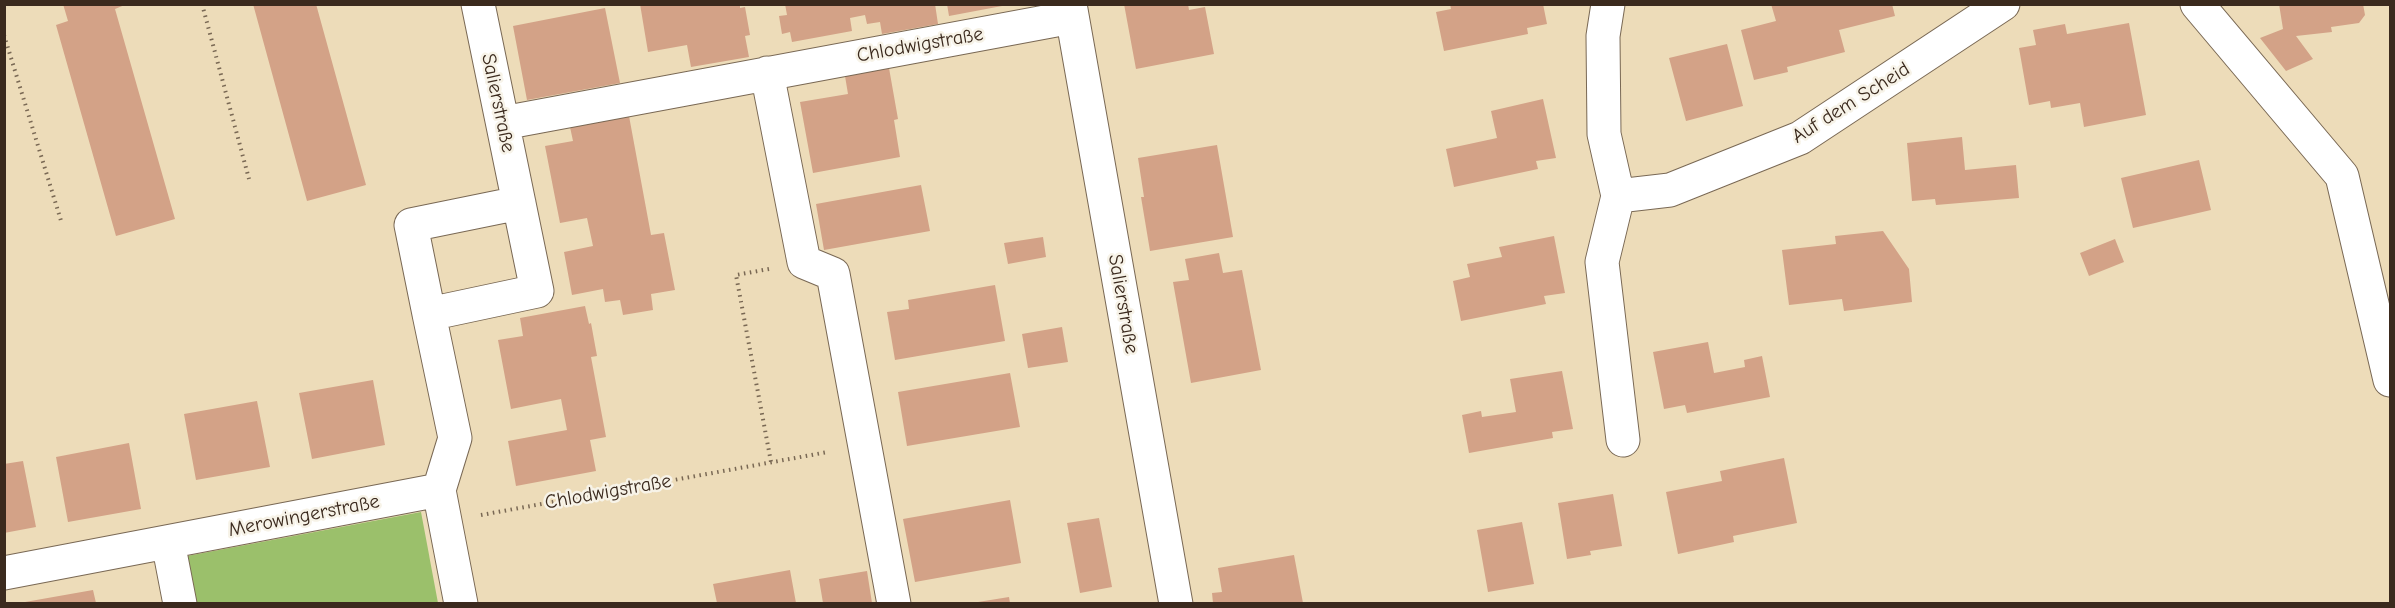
<!DOCTYPE html>
<meta charset="utf-8">
<style>
body{margin:0}
#map{position:relative;width:2395px;height:608px;overflow:hidden;background:#eddcb9;font-family:"Comic Neue",sans-serif}
canvas{display:block}
.frame{position:absolute;inset:0;border:6px solid #3b2a1e;pointer-events:none}
</style>
<div id="map">
<canvas width="2395" height="608"></canvas>
<div class="frame"></div>
</div>
<script>
const g = document.querySelector('canvas').getContext('2d');
g.lineJoin = 'round';
function fillPath(path, color) { g.fillStyle = color; g.fill(path, 'evenodd'); }
function stroke(path, color, width, dash) { g.strokeStyle = color; g.lineWidth = width; g.lineCap = dash ? 'butt' : 'round'; g.setLineDash(dash || []); g.stroke(path); }
function drawText(font, color, halo, rows, align = 'center') {
  g.font = font + ' "Comic Neue",sans-serif'; g.lineWidth = 5; g.setLineDash([]); g.textBaseline = 'middle'; g.strokeStyle = halo; g.fillStyle = color; for (const [text, x, y, turn = 0] of rows) {
    g.save(); g.translate(x, y); g.rotate((+turn || 0) * Math.PI / 180); g.textAlign = isNaN(turn) ? turn : align; if (halo) g.strokeText(text, 0, 0); g.fillText(text, 0, 0); g.restore();
  }
}
fillPath(new Path2D(`
 M421,512L438,603H196L187,556Z`), '#9bc06b');
fillPath(new Path2D(`
 M63,4H127L115,9L175,219L116,236L56,25L68,21Z
 M253,4H316L366,185L307,201Z
 M640,4H740V8L745,7L750,35L745,36L749,57L691,67L687,45L648,52Z
 M785,4H935L938,24L882,34L880,22L867,24L865,15L850,18L852,31L792,42L790,32L782,34L779,16L787,15Z
 M947,4H1002V6L949,16Z
 M1124,4H1188L1189,10L1205,7L1214,54L1136,69Z
 M1450,4H1543L1547,24L1527,28L1528,34L1444,51L1436,12L1451,9Z
 M1771,4H1892L1895,16L1839,30L1845,52L1787,67L1788,72L1754,80L1741,30L1776,21Z
 M2279,4H2363L2365,15L2359,23L2331,27L2332,32L2296,36L2313,59L2286,71L2260,38L2283,29Z
 M605,8L620,83L527,100L513,26Z
 M2129,23L2146,115L2084,127L2080,103L2051,108L2050,101L2029,105L2019,48L2036,45L2033,30L2065,24L2067,34Z
 M1727,44L1743,106L1686,121L1669,58Z
 M889,68L898,119L894,120L900,157L813,173L800,102L848,94L845,76Z
 M1543,99L1556,158L1536,161L1538,169L1454,187L1446,149L1497,138L1491,111Z
 M629,116L651,235L664,233L675,290L651,294L653,310L623,315L620,300L605,302L603,289L572,295L564,252L593,246L587,218L560,223L545,146L573,141L570,127Z
 M1962,137L1965,170L2016,165L2019,198L1936,205L1935,199L1912,201L1907,143Z
 M1217,145L1233,237L1150,251L1141,197H1144L1138,158Z
 M2199,160L2211,210L2133,228L2121,178Z
 M921,185L930,231L824,250L816,204Z
 M1883,231L1909,269L1912,302L1844,311L1842,299L1789,305L1782,250L1836,244L1835,236Z
 M1554,236L1565,293L1544,296L1546,304L1461,321L1453,281L1470,277L1467,264L1502,257L1499,247Z
 M1043,237L1046,257L1008,264L1004,243Z
 M2115,239L2124,262L2089,276L2080,253Z
 M1219,253L1223,273L1242,270L1261,370L1191,383L1173,282L1189,280L1185,259Z
 M995,285L1005,341L895,360L887,312L909,309L908,300Z
 M585,306L589,324L591,323L597,356L591,357L606,437L590,440L596,471L516,486L508,441L567,430L561,399L511,409L498,340L523,336L520,318Z
 M1062,327L1068,362L1028,368L1022,334Z
 M1708,342L1714,373L1745,367L1744,360L1762,356L1770,397L1687,413L1685,405L1664,409L1653,352Z
 M1562,371L1573,429L1552,432L1553,438L1469,453L1462,415L1481,411L1482,417L1516,412L1510,379Z
 M1010,373L1020,427L907,446L898,392Z
 M373,380L385,445L312,459L299,393Z
 M257,401L270,467L196,480L184,414Z
 M129,443L141,509L68,522L56,457Z
 M1784,458L1797,523L1733,536L1734,542L1678,554L1666,492L1722,481L1720,471Z
 M23,461L36,527L4,533V464Z
 M1613,494L1622,546L1590,551L1591,555L1567,559L1558,503Z
 M1010,500L1021,563L915,582L903,519Z
 M1099,518L1112,587L1080,593L1067,523Z
 M1522,522L1534,584L1488,592L1477,530Z
 M1294,555L1303,603H1213L1212,593L1222,592L1218,568Z
 M790,570L796,603H717L713,584Z
 M867,571L872,603H823L819,579Z
 M93,590L96,603H26L25,602Z
 M1009,597L1010,603H978V602Z`), '#d3a287');
const minor = new Path2D(`
 M1070,4L1176,604
 M1608,4L1603,36L1604,134L1618,196L1602,262L1623,440
 M2197,4L2342,176L2390,380
 M767,73L804,262L833,274L894,604
 M503,123L1072,17
 M1618,196L1670,190L1800,138L2003,4
 M429,314L411,225L519,203
 M168,542L180,604
 M4,573L439,490
 M461,604L439,490L455,438L429,314L537,291L478,4`);
stroke(minor, '#796854', 35);
stroke(new Path2D(`
 M202,4L249,179
 M4,35L62,224
 M769,269L736,275L771,462
 M481,515L828,452`), '#796854', 4, [1.5, 4.5]);
stroke(minor, '#fff', 33);
drawText('20px', '#3b2a1e', '#f7f3e8', [
 ["Chlodwigstraße",920,45,-10],
 ["Salierstraße",498,103,78],
 ["Auf dem Scheid",1851,103,-32],
 ["Salierstraße",1123,304,80],
 ["Chlodwigstraße",608,492,-10],
 ["Merowingerstraße",304,516,-11]
]);
</script>
